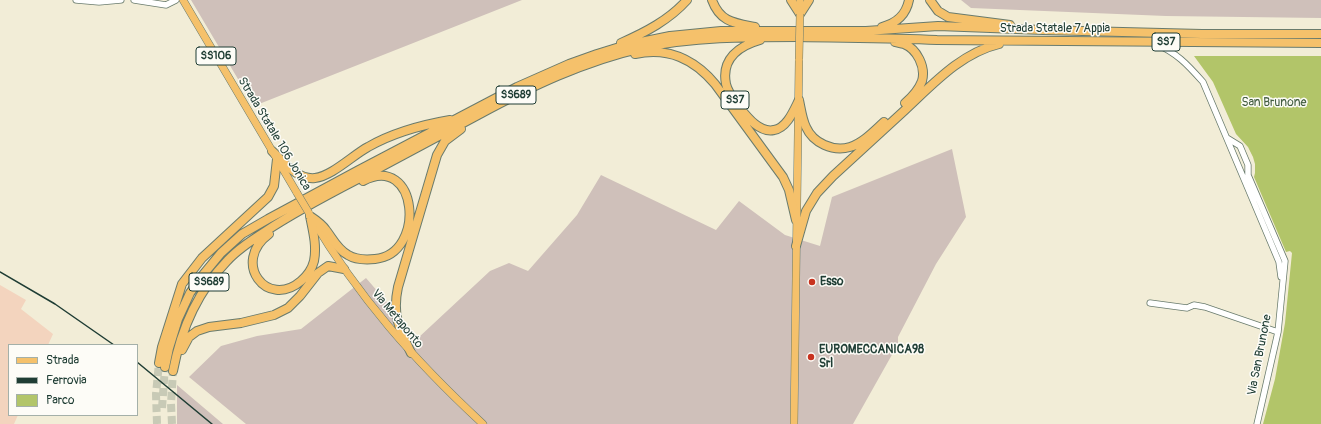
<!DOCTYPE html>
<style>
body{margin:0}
#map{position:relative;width:1321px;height:424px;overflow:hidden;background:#f2edd7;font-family:Pangolin,sans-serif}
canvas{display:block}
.legend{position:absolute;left:8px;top:344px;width:130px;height:72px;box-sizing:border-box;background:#fdfcf7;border:1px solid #a4b0a9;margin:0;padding:5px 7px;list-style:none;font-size:12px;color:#1f3d34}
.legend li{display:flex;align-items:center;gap:8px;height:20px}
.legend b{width:20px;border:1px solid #a4b0a9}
</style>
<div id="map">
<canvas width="1321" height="424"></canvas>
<ul class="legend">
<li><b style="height:5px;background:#f5c16b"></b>Strada</li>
<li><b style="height:5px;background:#1f3d34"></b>Ferrovia</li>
<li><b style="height:11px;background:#b2c569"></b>Parco</li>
</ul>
</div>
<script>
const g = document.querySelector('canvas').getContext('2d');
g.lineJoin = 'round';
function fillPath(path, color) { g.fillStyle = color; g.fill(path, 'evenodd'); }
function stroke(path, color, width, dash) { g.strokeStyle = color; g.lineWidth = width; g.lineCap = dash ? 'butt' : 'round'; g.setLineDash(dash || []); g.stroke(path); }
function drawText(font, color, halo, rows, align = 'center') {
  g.font = font + ' Pangolin,sans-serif'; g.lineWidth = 3; g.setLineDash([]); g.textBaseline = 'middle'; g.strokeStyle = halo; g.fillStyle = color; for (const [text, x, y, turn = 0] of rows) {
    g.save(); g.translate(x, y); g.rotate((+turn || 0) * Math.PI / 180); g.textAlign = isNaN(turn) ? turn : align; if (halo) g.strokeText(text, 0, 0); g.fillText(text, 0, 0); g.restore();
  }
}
fillPath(new Path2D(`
 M0,285L26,300L21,309L53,334L48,345H9V415H18L14,424H0Z`), '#f3d4be');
fillPath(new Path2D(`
 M191,0H522L254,106Z
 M961,0H1321V18L1166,16L971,8Z
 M952,149L966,217L936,264L898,337V344L853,424H246L189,377L221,346L257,336L301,329L366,278L418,338L490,271L509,263L528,271L577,215L601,175L716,230L739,201L785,235L820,246L832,197Z
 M177,385L223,424H177Z`), '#cfc0ba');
fillPath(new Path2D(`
 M1194,56H1321V424H1263L1275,379L1285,323L1292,253L1290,251L1286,252L1254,177L1255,173V164L1253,157L1248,147L1236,134L1213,82Z`), '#b2c569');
stroke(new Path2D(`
 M162,408L165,367
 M157,424L156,394L159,363
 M172,424L171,404L173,371`), '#c8cab6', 8, [8, 4]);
const minor = new Path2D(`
 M76,0L99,2L121,0
 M134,0L166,5L176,0
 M1154,43C1177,53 1187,64 1203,82L1279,262L1281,277
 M1227,138L1240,146L1248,165V175L1285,261L1278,332L1257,424
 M1150,303L1187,308L1194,305L1205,307L1278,332`);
const major = new Path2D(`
 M183,0L297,193
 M800,14V0
 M311,217C359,298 414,360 483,424
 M794,424L799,59`);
const highway = new Path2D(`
 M712,0C720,22 734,23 755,27
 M791,0L800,14L809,0
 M930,0L938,11L948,17L1010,25
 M882,27C897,23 906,15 909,0
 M760,40C739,46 721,59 726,84C728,93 735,101 740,108C748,118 760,133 774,130C787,128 794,110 799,100
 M895,42C898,43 901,43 904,44C917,49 926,67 922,81C919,89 911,98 905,103
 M621,43C646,32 669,20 687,0
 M635,54C669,47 694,59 715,84L783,177L789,190L796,220
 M799,100C801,109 802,119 806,127C813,143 833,152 850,147C863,143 874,131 884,122
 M272,151C284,162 297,180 315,178C332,176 353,155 368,147C394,132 421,125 450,120
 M310,216C316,220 322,224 326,230C333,239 337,249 348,255C356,260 365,260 375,259C427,254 418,152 363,181
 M269,234C231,262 267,310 301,281C307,276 312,269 314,261C317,246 313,231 310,216
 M796,246L806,211L817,193L833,176C857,154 881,132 905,110C933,84 961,53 999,44
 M182,350L189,337L197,331L209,327L241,323L274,315L288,308L300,296L318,273L328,266L344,269
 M411,353C399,328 392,315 398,287L437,155L445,141L461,129
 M159,363L162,347L182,284L202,258L268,197L274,186L277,159
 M165,367L169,348L178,319L190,293L202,276L221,253L242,234L268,219L357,171L517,87L569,64L597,54L626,45L670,36L721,31H866L938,26L1043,30L1202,34H1321
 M173,371C181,329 197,292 227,261C238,249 252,240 266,231C302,207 341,188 379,168C412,150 445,133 478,115C530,87 584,61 642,48C693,37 746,37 798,37C844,38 890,38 937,40L1321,43`);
stroke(minor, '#697b6d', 7);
stroke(major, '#697b6d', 8);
stroke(highway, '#697b6d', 10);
stroke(minor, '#fff', 5.5);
stroke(major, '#f5c16b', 7);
stroke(highway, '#f5c16b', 8);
stroke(new Path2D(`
 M0,272L55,304L114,345
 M137,362L212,424`), '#1f3d34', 1.5);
const majorBridge = new Path2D(`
 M799,59L800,14
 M297,193L309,213`);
stroke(majorBridge, '#697b6d', 8, []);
stroke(majorBridge, '#f5c16b', 7);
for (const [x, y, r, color] of [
 [812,282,4,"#c8321e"],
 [811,357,4,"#c8321e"]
]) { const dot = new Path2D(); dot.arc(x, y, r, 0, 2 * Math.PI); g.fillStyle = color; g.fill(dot); stroke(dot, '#fdfcf7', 1.5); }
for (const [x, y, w] of [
 [1166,42,28],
 [216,56,40],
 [516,95,40],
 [735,100,28],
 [209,282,40]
]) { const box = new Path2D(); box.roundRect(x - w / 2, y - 9, w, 18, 3); g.fillStyle = '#fdfcf7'; g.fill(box); stroke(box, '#1f3d34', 1); }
drawText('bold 11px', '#1f3d34', null, [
 ["SS7",1166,42],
 ["SS106",216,56],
 ["SS689",516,95],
 ["SS7",735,100],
 ["SS689",209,282]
]);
drawText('12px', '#1f3d34', '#fdfcf7', [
 ["Strada Statale 7 Appia",1055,29],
 ["Strada Statale 106 Jonica",274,134,59],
 ["Via Metaponto",397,319,50],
 ["Via San Brunone",1260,355,-79]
]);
drawText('12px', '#445f41', '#fdfcf7', [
 ["San Brunone",1274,103]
]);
drawText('bold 12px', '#1f3d34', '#fdfcf7', [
 ["Esso",820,282],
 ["EUROMECCANICA98",819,350],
 ["Srl",819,364]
], 'left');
</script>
